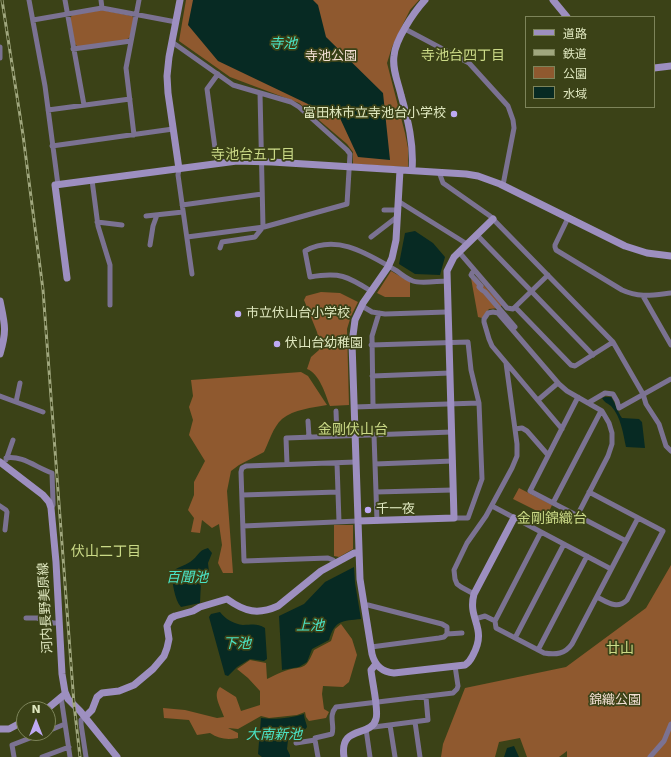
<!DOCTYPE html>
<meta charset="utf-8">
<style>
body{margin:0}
#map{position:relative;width:671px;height:757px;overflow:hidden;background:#3b4217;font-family:"DejaVu Sans","Noto Sans JP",sans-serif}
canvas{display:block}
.legend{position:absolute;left:525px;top:16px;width:130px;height:92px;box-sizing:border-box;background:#3b4217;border:1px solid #7d845a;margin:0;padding:5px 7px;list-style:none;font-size:12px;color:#dfe7bf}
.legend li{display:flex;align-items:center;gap:8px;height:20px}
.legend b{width:20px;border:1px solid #7d845a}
.north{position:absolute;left:16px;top:701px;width:40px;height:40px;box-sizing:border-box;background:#3b4217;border:1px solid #7d845a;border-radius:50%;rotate:0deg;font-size:11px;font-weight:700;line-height:16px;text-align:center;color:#dfe7bf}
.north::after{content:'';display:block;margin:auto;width:14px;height:18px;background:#bea9f4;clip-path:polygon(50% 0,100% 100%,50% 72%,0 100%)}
</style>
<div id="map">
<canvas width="671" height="757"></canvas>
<ul class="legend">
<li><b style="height:5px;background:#9d8fc0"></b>道路</li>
<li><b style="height:5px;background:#a0a77e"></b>鉄道</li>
<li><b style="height:11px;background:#8f592f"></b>公園</li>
<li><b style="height:11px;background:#072a23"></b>水域</li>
</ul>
<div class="north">N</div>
</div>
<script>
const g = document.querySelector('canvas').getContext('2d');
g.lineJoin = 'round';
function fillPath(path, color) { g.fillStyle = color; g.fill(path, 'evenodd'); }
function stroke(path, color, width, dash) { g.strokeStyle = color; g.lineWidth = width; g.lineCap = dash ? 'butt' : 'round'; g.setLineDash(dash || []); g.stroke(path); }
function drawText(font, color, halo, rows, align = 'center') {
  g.font = font + ' "DejaVu Sans","Noto Sans JP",sans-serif'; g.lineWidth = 3.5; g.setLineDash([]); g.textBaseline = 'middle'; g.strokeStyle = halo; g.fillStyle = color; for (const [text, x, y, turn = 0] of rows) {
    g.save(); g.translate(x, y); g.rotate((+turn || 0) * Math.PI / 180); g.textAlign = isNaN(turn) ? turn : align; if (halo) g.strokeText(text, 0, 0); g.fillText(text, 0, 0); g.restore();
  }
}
fillPath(new Path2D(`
 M186,0H419L410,10L402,26L392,47L387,63L405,133L408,148V167L353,164V152L347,144L299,103L230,77L179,41Z
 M102,10L132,16L134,19L130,37L126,40L78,47L75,44L70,19L72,15Z
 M391,271L410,282V297H385L377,293Z
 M476,277L502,305L499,308L489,309L482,318L478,317L471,278Z
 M321,292L340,293L358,302L351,316L347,329L349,405L330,406C325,394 320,374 307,369L311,357L319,350L320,346L317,332L304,300L306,296Z
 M301,372L308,376L327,405C312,408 294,409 282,419C273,427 269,442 264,452L239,465L231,471L227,491L233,573H223L218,563L222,545L219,524L212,528L202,520L200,533L191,532L194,518L188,510L194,495V482L205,461L189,435L193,420L189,407L193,396L191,380Z
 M519,488L552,505L547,516L513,499Z
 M334,525H353V549L339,557L334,556Z
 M671,565V757H567V751L559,757H527L520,738L499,742L495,757H441L443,744L465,688L566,667L646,608Z
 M341,624L352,639L357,655L349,682L343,687L323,686L322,694L324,709L329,712L326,718L309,721L306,717L305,712L297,715L269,718L261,716L238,729L228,728L238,733V738C227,740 219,739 210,733L197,735L189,720L164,718L163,708L185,710L217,718L224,717C221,707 212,695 220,687L236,697L241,711L260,705V691L248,678L237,669L250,660L266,663L267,679C272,677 276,674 282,672C302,664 304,674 314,650L331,641L335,629Z`), '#8f592f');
fillPath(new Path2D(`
 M193,0H313L318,5L326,37L383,93L390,160L358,157L339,116L310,105L218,61L188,25Z
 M415,231L433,243L445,257L440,275L415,274L399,264L405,233Z
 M605,397H611C616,404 617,411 622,418L639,419L642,422L645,448L626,447C623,433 621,417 611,406C607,403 604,402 602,398Z
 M208,548L212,553L208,563L209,573L201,581L200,603L181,607C174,599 173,583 171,573C178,566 183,567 190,562C199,556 197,551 208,548Z
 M354,567L355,583L361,619C342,621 335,620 329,640L312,649L307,662L299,667L282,670L279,616L304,604L325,582Z
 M220,612C225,619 234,624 243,625C252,625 257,623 265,628L267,659L264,661L250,659L237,667L228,676L225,675L209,617L211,614Z
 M304,714C304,718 307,725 307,727C306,730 292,738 288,740L287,749L290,755V757H262L258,754L261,718C273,720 292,718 304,714Z
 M514,746L519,757H504L507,748Z`), '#072a23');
stroke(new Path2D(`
 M29,0L45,86L58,185
 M65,0L84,105
 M101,0L102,8
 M33,20L102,8L176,22
 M405,29L469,63L508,106L513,120L514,128L503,185
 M172,42L233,85L291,102L299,107L347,150L350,154L347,204L264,227L187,237
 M0,47V58
 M73,49L131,41
 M48,110L130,99
 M134,135L126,68L139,0
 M52,146L173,129
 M217,163L207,89L218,74
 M179,169L178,175L192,274
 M439,172L443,183L490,216L613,342L643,394L646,404L659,424L666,446L671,451
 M92,180L98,226L110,265V305
 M398,201L467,244
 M182,205L262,194
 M384,210H398
 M146,216L183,212
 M568,218L555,245V247L556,250L622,290C639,298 653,295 671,293
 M97,222L122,225
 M477,235L593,355
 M371,237L397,217
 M150,245L153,226L157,215
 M220,248L222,242L255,237L263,227L260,93
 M459,252L507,308L513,309L548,275
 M474,271L472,273L471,275L481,286L479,287L482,290L485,292L515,327L513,329
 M371,291C347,276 340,272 310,277L305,251C338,233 369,255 397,271C402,275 407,279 413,281C420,284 438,281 447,281
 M643,296L671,345
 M362,306L372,312L385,314L447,312
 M515,307L571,365L575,366L613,342
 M371,345L468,342L471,370L479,403L482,479L468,518H454
 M372,376L450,373
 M0,396L43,412
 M578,397L530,491L626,541
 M538,400L558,383
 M16,402L20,383
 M588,403L605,393L613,394L617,401L619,408L671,379
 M373,406L372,336L379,313
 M354,407L479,403
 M336,411L337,436
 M308,421L309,437
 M515,429L522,428L527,431L548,455
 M562,429L492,346L489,339L484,322V319L488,313L493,312L498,313L559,384L567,391L602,411L609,423L612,433V444L608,456L577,516
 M374,435L377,521
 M6,458C22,455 37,468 52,473L53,502V505L51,508
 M6,460L13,440
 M337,463L339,522
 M287,464L286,438L452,432
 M375,464L453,461
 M376,492L453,490
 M589,492L663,531L627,600C617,610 607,602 597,597
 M242,495L338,492
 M553,503L601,411
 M0,506L6,510L7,512L5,530
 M492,506L611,569
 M243,526L358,521
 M541,532L495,621L496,628L544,653C556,655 565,654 572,644L638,518
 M336,563L333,560L328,558L244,561L241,472L242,468L246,466L356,462
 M474,594L461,587L457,584L455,579L454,570L467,543L486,516L512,468L517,456V444L506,363
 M364,605H368L442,624L447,627V634
 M26,618H37L53,623H59
 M475,619L485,616L495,621
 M515,638L564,544
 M371,647L439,638L444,637L447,634L462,633
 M538,650L587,556
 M61,697L70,757
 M85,717L81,720V724L86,757
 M415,722L420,757
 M390,725L395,757
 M372,726L374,727L428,720L426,697
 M366,729L370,757
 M48,731L65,724
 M315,740L318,757
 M296,743L315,740V738L332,734C335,725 328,716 336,707L453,693L457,689L458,686L455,666
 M14,757L12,745L43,733
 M42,757L69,747
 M650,757L664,741L671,724`), '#7b7292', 5);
stroke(new Path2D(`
 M553,0L567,17
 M654,68L671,66
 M179,169L168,93L167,76L169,57L180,0
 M400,170L396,240L392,258L388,267L363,303L355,320L352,343L360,579L372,654C375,666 382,672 394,673L465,665C470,662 471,659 473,655C488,627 467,620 474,594L514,518
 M412,170C414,144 408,120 401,95C398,82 392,69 394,56C395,40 414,12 425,0
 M67,278L55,185L237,161L272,162L466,174L478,176L500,184L625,246L647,253L671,256
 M0,301C5,325 7,330 0,354
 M0,462L43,495L49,502L51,508L56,562L62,674L65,692L68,699L80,711L117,757
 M358,521L454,518L447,271L454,257L493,219
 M47,709L65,694
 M85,717L92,710L97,697L102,693L119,691L134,685L153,669L164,656L167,648L169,639L167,626L171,618L175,616L193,611L200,607L227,599C245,612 258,615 278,606L321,571L354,553H359
 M0,729H9L24,721
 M344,757C339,724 371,738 376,719C379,710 372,682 371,670L376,664`), '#9d8fc0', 7);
const rail = new Path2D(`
 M2,0L23,135L43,290L74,704L80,757`);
stroke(rail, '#a0a77e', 3);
stroke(rail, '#3b4217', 1.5, [4.5]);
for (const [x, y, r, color] of [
 [454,114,4,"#bea9f4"],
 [238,314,4,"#bea9f4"],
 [277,344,4,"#bea9f4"],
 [368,510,4,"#bea9f4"]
]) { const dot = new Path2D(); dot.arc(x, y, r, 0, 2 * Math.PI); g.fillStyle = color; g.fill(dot); stroke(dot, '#3b4217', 1.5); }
drawText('13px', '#f2dfd3', '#3b4217', [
 ["寺池公園",331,57],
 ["錦織公園",615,701]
]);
drawText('13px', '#dfe7bf', '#3b4217', [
 ["富田林市立寺池台小学校",446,114,"right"],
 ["市立伏山台小学校",246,314],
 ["伏山台幼稚園",285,344],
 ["千一夜",376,510]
], 'left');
drawText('13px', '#dfe7bf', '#3b4217', [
 ["河内長野美原線",46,608,-93]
]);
drawText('italic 14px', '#4ae4c6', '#3b4217', [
 ["寺池",283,44],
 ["百聞池",187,578],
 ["上池",310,626],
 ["下池",237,644],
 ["大南新池",274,735]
]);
drawText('14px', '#cbda87', '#3b4217', [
 ["寺池台四丁目",463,56],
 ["寺池台五丁目",253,155],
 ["金剛伏山台",353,430],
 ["金剛錦織台",552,519],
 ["伏山二丁目",106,552],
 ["廿山",620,649]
]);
</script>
